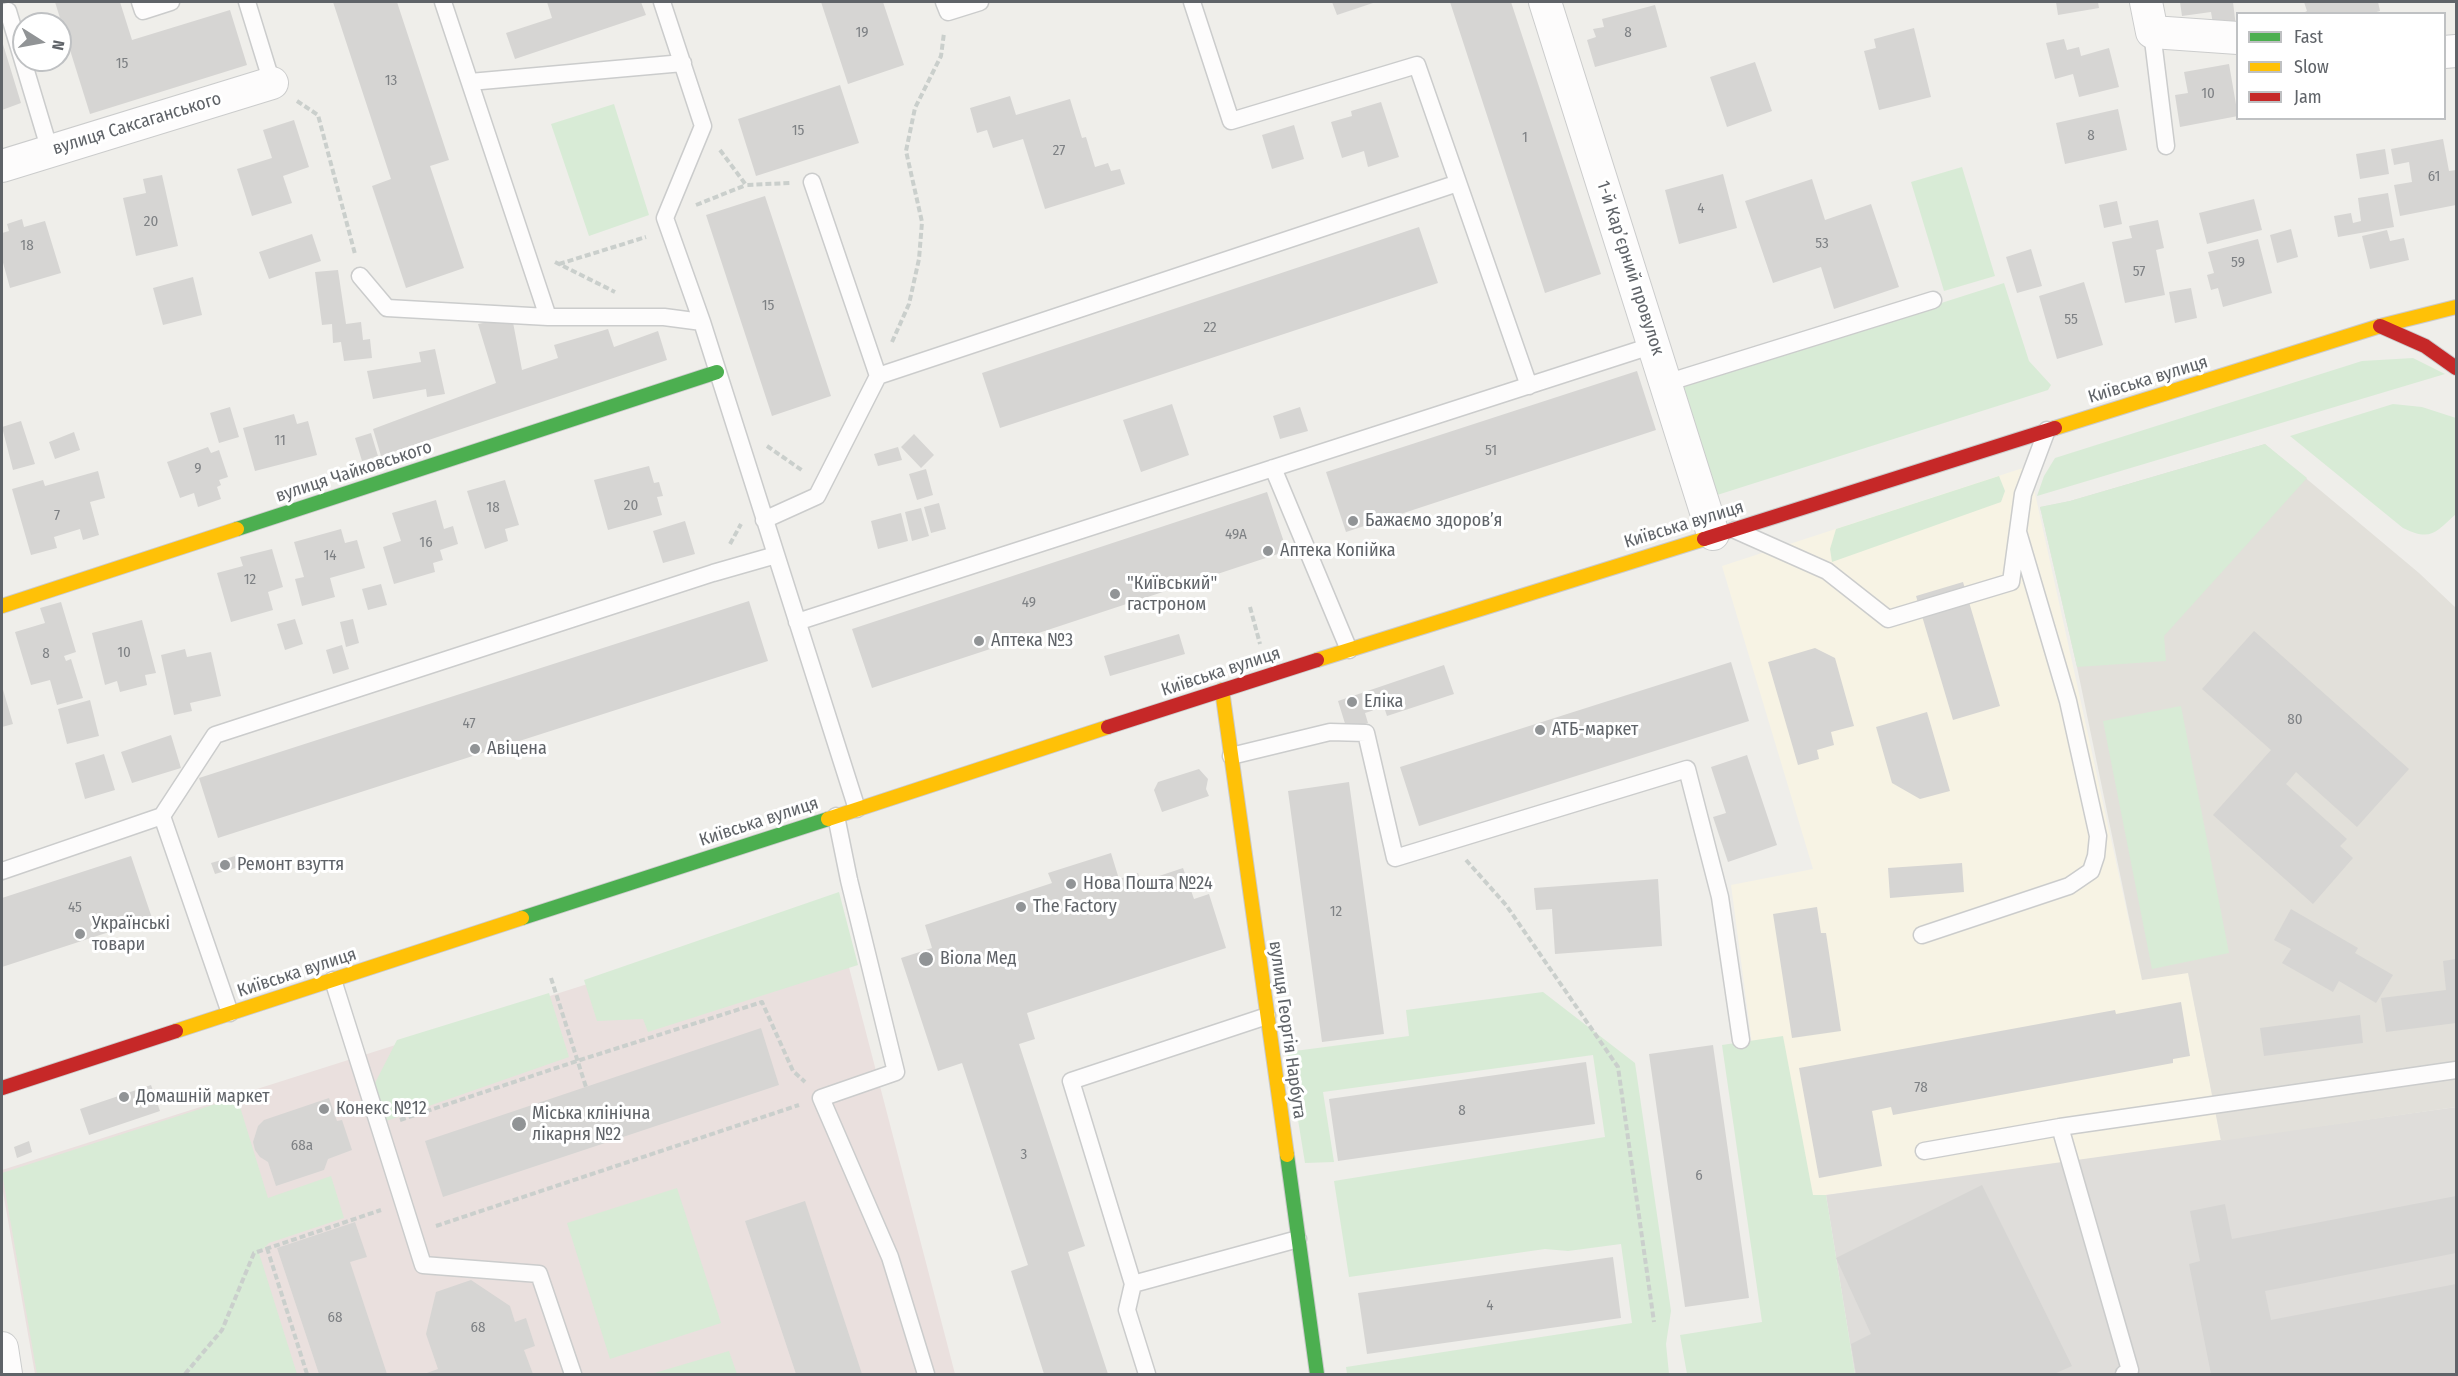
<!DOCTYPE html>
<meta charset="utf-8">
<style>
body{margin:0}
#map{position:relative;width:2458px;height:1376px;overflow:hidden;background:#efeeea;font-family:"Fira Sans Condensed",sans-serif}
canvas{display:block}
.frame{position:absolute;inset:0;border:3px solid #5f6368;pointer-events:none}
.legend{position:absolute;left:2236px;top:12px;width:210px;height:108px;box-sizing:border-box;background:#fff;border:2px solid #bfc1c3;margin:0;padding:8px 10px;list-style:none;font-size:18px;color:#5f6368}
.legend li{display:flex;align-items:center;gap:12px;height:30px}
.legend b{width:30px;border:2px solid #bfc1c3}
.north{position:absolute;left:12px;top:12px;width:60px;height:60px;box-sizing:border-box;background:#fff;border:2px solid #bfc1c3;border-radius:50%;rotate:101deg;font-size:16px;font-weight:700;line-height:24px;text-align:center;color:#5f6368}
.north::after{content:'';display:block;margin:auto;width:21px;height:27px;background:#919496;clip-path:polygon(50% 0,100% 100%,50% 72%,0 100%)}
</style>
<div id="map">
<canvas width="2458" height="1376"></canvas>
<div class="frame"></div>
<ul class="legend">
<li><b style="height:8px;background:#4caf50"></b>Fast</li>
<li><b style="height:8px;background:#ffc107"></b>Slow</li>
<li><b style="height:8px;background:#c62828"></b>Jam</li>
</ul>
<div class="north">N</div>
</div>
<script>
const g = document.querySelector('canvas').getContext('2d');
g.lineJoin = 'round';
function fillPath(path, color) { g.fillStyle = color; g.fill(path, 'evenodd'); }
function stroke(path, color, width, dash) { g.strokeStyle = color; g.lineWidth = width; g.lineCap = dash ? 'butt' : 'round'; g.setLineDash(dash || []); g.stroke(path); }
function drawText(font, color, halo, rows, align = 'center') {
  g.font = font + ' "Fira Sans Condensed",sans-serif'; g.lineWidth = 6; g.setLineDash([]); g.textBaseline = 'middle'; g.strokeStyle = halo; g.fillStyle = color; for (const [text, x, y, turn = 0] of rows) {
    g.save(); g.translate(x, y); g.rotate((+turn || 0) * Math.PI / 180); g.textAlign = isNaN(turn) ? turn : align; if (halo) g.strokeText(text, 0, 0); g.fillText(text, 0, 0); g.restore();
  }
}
fillPath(new Path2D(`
 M2029,466L2142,980L2188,972L2221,1141L1826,1195L1772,1197L1731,885L1813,869L1722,566Z`), '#f7f3e4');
fillPath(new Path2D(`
 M2456,1107V1374H1855L1826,1195Z`), '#dfddda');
fillPath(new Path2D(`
 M2265,444L2419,573L2456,608V1107L2221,1141L2188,973L2142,980L2077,667L2040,507L2070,501Z`), '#e2e0da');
fillPath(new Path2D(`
 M833,906L955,1374H35L2,1186V1170Z`), '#eae0de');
fillPath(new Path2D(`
 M614,104L649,215L589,236L551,124Z
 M1962,167L1995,276L1944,291L1911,182Z
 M2004,283L2029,361L2051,385L2048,390L1714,496L1681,386Z
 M2413,358L2445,374L2037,496L2044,476L2055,458L2362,361Z
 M2393,404L2422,407L2456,418V514C2436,532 2431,542 2403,528L2290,436Z
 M2265,444L2307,478L2164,636L2166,661L2077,667L2040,507L2070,501Z
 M1999,476L2005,491L2001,502L1832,562L1830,549L1836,529Z
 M2181,706L2229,953L2152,969L2103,721Z
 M839,892L858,965L648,1032L643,1019L597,1021L584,980Z
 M1543,992L1635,1063L1671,1311L1666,1344L1669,1374H1347L1346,1367L1632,1323L1621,1244L1568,1251L1545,1249L1349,1277L1334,1181L1605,1137L1593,1055L1323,1092L1334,1162L1305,1163L1287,1052L1409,1036L1406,1010Z
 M549,993L569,1057L386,1121L375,1083L397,1040Z
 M1783,1036L1813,1195H1826L1855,1374H1687L1680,1335L1762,1322L1722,1045Z
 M237,1097L268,1198L331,1176L344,1218L269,1243L259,1253L297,1374H37L2,1173Z
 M677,1188L721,1323L610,1359L567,1223Z
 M729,1351L737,1374H651Z`), '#d8ebd6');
fillPath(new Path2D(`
 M55,2H120L132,40L230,10L247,65L90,114Z
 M333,2H397L449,160L430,166L464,268L406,288L372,186L391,179Z
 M547,2H641L646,15L515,59L506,33L552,18Z
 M821,2H883L904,65L848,84Z
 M1332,2H1376L1337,15Z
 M1450,2H1511L1601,274L1545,293Z
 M2056,2H2098L2099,8L2058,15Z
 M2180,2H2233L2236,27L2214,30L2211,12L2182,16Z
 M2304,2H2378L2380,11L2369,14H2301L2307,11Z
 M1655,5L1667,47L1595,67L1587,40L1596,37L1593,29L1604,27L1602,19Z
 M1914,28L1931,97L1879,110L1864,51L1876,48L1874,39Z
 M2064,39L2067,50L2079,47L2081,56L2109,48L2119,87L2079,97L2073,74L2055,79L2046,43Z
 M2,41L21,103L2,110Z
 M1755,62L1772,111L1727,127L1710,77Z
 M2229,64L2238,116L2180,127L2175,95L2188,93L2184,72Z
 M840,85L859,143L756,176L738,119Z
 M1010,96L1016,115L1070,99L1082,138L1086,137L1095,167L1108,163L1111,171L1120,169L1125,184L1045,209L1023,139L993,148L987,130L977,133L970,108Z
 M1381,102L1399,157L1368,167L1364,151L1342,158L1331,122L1352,116L1351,111Z
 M2118,109L2127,150L2065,164L2056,123Z
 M294,120L309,167L283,176L292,203L252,216L237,169L272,158L263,130Z
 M1294,125L1304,159L1272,169L1262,135Z
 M2443,139L2449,171L2456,170V205L2400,216L2394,185L2412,182L2409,162L2394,165L2391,149Z
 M2385,149L2389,174L2360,179L2356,154Z
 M1723,174L1737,228L1679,244L1665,190Z
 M162,175L178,246L136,256L123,198L146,193L143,179Z
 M1812,179L1825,220L1871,204L1899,287L1834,309L1821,267L1773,283L1745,201Z
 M2388,193L2394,227L2338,237L2334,216L2351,213L2353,223L2361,221L2358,198Z
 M765,196L831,396L772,416L706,215Z
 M2254,199L2262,230L2207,244L2199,213Z
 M2117,201L2122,224L2104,228L2099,205Z
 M22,219L24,227L45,221L61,273L10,288L2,259V233L9,231L7,224Z
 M2158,220L2164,248L2156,250L2165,295L2125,303L2112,242L2132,238L2129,226Z
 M1419,227L1438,283L1000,428L982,373Z
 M2291,229L2298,257L2277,263L2270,235Z
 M2387,230L2390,241L2404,238L2409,260L2370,269L2362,236Z
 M312,234L321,261L269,279L259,252Z
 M2258,239L2272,293L2223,307L2218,288L2211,290L2207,275L2214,273L2208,252Z
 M2031,249L2042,286L2017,293L2006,257Z
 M338,270L346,324L361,322L363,340L370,339L372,358L344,361L341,342L333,343L332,324L322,325L315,272Z
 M193,277L202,315L163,325L153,288Z
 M2084,282L2103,345L2057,359L2039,296Z
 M2191,288L2197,318L2175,323L2169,292Z
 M512,317L522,370L558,358L554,345L608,329L614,347L658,331L667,360L381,456L373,429L496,383L478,324Z
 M435,349L445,394L427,397L426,389L373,399L367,371L421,362L419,352Z
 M1637,371L1656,430L1346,532L1326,472Z
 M1172,404L1189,455L1141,472L1123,420Z
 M230,407L239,437L219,443L210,413Z
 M1300,407L1308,431L1280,439L1273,416Z
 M294,414L297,424L308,421L317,455L255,471L243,428Z
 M21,421L35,464L13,470L2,427Z
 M74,432L80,450L55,459L49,442Z
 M371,433L378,456L362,461L355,438Z
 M914,434L934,455L921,468L901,447Z
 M208,447L211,453L219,450L228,477L219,480L221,485L217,487L221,499L198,507L194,493L180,498L167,462Z
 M898,447L902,460L878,466L874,454Z
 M649,466L654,483L659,482L663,496L657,497L662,515L608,530L594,480Z
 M926,469L933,495L917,500L909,474Z
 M98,471L105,498L90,502L99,535L83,540L80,529L54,537L57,548L31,555L12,489L43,480L45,486Z
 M505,480L519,525L505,529L508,541L485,549L467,491Z
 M1267,492L1287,551L872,688L852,629Z
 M436,500L444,529L453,526L458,544L440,550L443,560L433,563L435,572L394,584L383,547L401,541L392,513Z
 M939,503L946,529L931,533L924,507Z
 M921,508L929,536L912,541L905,512Z
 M901,513L908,541L878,549L871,521Z
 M685,521L695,554L663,563L653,531Z
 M341,529L345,543L357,540L365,568L330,578L335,597L302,606L295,579L304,577L294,542Z
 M272,549L283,587L268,592L273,610L231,622L217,573L243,566L240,557Z
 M1963,582L2000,706L1953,720L1916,596Z
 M381,584L387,605L368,610L362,589Z
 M749,601L768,661L218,838L199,778Z
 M61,602L76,652L64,656L66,661L71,659L83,698L57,705L50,680L31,685L15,632L45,623L40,608Z
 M295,619L303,644L285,650L277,624Z
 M353,619L359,643L346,647L340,622Z
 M142,620L156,673L145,675L147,685L120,692L117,681L105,685L92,633Z
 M2254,631L2409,769L2357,827L2296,772L2286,784L2347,839L2340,846L2353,858L2313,904L2213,815L2271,750L2202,689Z
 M1179,634L1185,654L1110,676L1104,656Z
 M342,645L349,669L333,674L326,650Z
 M1815,648L1835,658L1854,726L1831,732L1834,745L1817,750L1819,759L1798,765L1768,662Z
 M185,649L187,657L211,652L221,696L190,703L192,711L174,715L161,655Z
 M1731,662L1749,721L1419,826L1400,767Z
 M1444,665L1454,694L1387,716L1384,707L1365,713L1368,723L1347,730L1338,701Z
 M2,686L13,724L2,727Z
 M90,700L99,736L67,744L58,709Z
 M1927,712L1950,791L1920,799L1892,783L1876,727Z
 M171,735L181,768L132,783L121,752Z
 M104,754L115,790L85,799L75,763Z
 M1747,755L1777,845L1728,862L1713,817L1726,813L1711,767Z
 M1199,769L1208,779L1206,789L1209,796L1162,812L1154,790L1158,782Z
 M1349,782L1384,1034L1322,1042L1288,791Z
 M1111,853L1119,879L1138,873L1141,882L1183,868L1194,899L1209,894L1226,948L1027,1013L1035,1039L1019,1044L1085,1246L1068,1252L1108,1374H1044L1011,1271L1028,1265L962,1063L938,1071L901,958L932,948L925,925L1052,883L1048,873Z
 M131,856L152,918L2,967V898Z
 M235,856L239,867L215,874L211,863Z
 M1962,863L1964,892L1890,898L1888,868Z
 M1658,879L1662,946L1555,954L1552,909L1536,910L1534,888Z
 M1817,907L1821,933H1826L1841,1031L1792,1038L1773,914Z
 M2291,909L2358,948L2355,953L2393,975L2376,1003L2339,981L2333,992L2282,963L2291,949L2274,940Z
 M2456,959V1023L2386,1032L2381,998L2446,990L2443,961Z
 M2181,1002L2190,1056L2173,1059V1063L1893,1115L1891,1107L1872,1111L1882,1166L1819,1178L1799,1068L2115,1010L2116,1014Z
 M2360,1015L2363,1043L2264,1056L2260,1028Z
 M761,1028L779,1085L443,1197L425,1141Z
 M1713,1045L1749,1298L1685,1307L1649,1054Z
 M1586,1062L1595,1124L1338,1161L1329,1099Z
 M151,1085L160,1111L89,1135L80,1109Z
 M329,1098L337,1121L342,1120L352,1150L328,1159L324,1170L276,1186L268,1162L260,1157L255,1150L253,1142L258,1126L264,1120Z
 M29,1141L32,1152L17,1158L14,1147Z
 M1982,1185L2072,1366L2054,1374H1856L1851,1344L1871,1334L1836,1258Z
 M2456,1196V1253L2265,1291L2271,1320L2456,1284V1374H2211L2189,1264L2200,1261L2190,1211L2225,1204L2232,1239Z
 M805,1201L862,1374H796L745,1221Z
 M355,1222L367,1257L350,1262L387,1374H319L277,1248Z
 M1613,1257L1621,1318L1367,1354L1358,1293Z
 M471,1280L510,1306L515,1322L526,1318L535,1346L524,1350L533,1374H424L438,1369L426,1334L436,1292Z`), '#d6d5d3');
const lane = new Path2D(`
 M140,2L143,11L171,2
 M247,2L272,83
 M443,2L548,317H664L702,322L857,809
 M662,2L703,126L665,218L702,322
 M944,2L948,12L980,2
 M1192,2L1231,121L1417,65L1529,386
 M2,13L8,11L50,151
 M2152,32L2166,146
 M470,82L683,63
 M360,276L387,308L548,317
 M878,376L1458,183
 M1666,383L1933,300
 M1273,468L1349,650
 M764,520L817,496L878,376L812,182
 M1735,530L1827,571L1888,619L2011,582L2023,494L2047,430
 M797,622L1654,345
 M1231,756L1330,732L1366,733L1395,858L1687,769L1720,897L1741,1040
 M836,816L849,880L896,1072L821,1098L890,1257L926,1374
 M2,871L162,816
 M1922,935L2069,886L2091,871L2096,856L2098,836L2068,701L2018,532
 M333,980L423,1265L539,1274L573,1374
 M230,1013L162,816L215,735L713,573L776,555
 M2060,1127L2130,1370L2124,1374
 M1924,1151L2060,1127L2456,1070
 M1133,1284L1298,1239
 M1147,1374L1127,1310L1133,1284L1071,1081L1267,1016`);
const street = new Path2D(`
 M1545,2L1713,534
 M2146,2L2152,32L2238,38
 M2444,52L2456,51
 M2,166L272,83
 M2,1348L6,1374`);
const fast = new Path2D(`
 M237,529L717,372
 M522,918L828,819
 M1287,1155L1317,1374`);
const slow = new Path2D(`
 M2055,428L2380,326L2456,307
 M2,606L237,529
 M1317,660L1704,539
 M1222,690L1287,1155
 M828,819L1108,727
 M176,1031L522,918`);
const jam = new Path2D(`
 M2380,326L2425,346L2456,368
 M1704,539L2055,428
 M1108,727L1317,660
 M2,1088L176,1031`);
stroke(lane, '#cbcccc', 19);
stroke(street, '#cbcccc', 34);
stroke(fast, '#cacacb', 16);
stroke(slow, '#cacacb', 16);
stroke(jam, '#cacacb', 16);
stroke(new Path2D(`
 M297,101L318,115L355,254
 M720,150L746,185L790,183
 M696,205L746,185
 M555,262L615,292
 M559,264L646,237
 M892,342L909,304L919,259L922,222L906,151L915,108L941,56L944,33
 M767,446L803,471
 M730,544L741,524
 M1250,607L1260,644
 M1466,860L1506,905L1618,1067L1654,1322
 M551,978L586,1087
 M400,1120L577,1061L762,1002L793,1071L805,1082
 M436,1226L799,1105
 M267,1248L307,1374
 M185,1374L222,1330L254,1253L381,1210`), '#cacfcc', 4, [6, 3]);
stroke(lane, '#fdfcfc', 16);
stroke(street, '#fdfcfc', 32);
stroke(fast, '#4caf50', 14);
stroke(slow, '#ffc107', 14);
stroke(jam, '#c62828', 14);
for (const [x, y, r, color] of [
 [1353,521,6,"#919496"],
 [1268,551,6,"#919496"],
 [1115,594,6,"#919496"],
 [979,641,6,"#919496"],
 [1352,702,6,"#919496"],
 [1540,730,6,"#919496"],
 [475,749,6,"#919496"],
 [225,865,6,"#919496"],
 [1071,884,6,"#919496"],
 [1021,907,6,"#919496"],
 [80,934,6,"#919496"],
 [926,959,8,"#919496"],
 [124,1097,6,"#919496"],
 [324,1109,6,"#919496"],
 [519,1124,8,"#919496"]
]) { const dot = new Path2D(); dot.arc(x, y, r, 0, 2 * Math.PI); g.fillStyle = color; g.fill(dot); stroke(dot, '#fff', 2); }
drawText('15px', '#7e8184', null, [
 ["19",862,33],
 ["8",1628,33],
 ["15",122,64],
 ["13",391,81],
 ["10",2208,94],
 ["15",798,131],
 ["8",2091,136],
 ["1",1525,138],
 ["27",1059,151],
 ["61",2434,177],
 ["4",1701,209],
 ["20",151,222],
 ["53",1822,244],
 ["18",27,246],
 ["59",2238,263],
 ["57",2139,272],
 ["15",768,306],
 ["55",2071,320],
 ["22",1210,328],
 ["11",280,441],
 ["51",1491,451],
 ["9",198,469],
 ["20",631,506],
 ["18",493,508],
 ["7",57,516],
 ["49А",1236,535],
 ["16",426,543],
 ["14",330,556],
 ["12",250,580],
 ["49",1029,603],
 ["10",124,653],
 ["8",46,654],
 ["80",2295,720],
 ["47",469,724],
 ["45",75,908],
 ["12",1336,912],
 ["78",1921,1088],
 ["8",1462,1111],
 ["68а",302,1146],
 ["3",1024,1155],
 ["6",1699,1176],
 ["4",1490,1306],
 ["68",335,1318],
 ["68",478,1328]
]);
drawText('18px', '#5f6368', '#fff', [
 ["вулиця Саксаганського",137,124,-17],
 ["1-й Карʼєрний провулок",1630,268,72],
 ["Київська вулиця",2148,380,-17],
 ["вулиця Чайковського",354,472,-18],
 ["Київська вулиця",1684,525,-17],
 ["Київська вулиця",1221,672,-18],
 ["Київська вулиця",759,822,-18],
 ["Київська вулиця",297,973,-18],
 ["вулиця Георгія Нарбута",1287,1030,82]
]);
drawText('18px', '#5f6368', '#fff', [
 ["Бажаємо здоров’я",1365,521],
 ["Аптека Копійка",1280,551],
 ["\"Київський\"",1127,584],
 ["гастроном",1127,605],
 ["Аптека №3",991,641],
 ["Еліка",1364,702],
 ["АТБ-маркет",1552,730],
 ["Авіцена",487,749],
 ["Ремонт взуття",237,865],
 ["Нова Пошта №24",1083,884],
 ["The Factory",1033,907],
 ["Українські",92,924],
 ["товари",92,945],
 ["Віола Мед",940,959],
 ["Домашній маркет",136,1097],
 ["Конекс №12",336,1109],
 ["Міська клінічна",532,1114],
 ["лікарня №2",532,1135]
], 'left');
</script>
